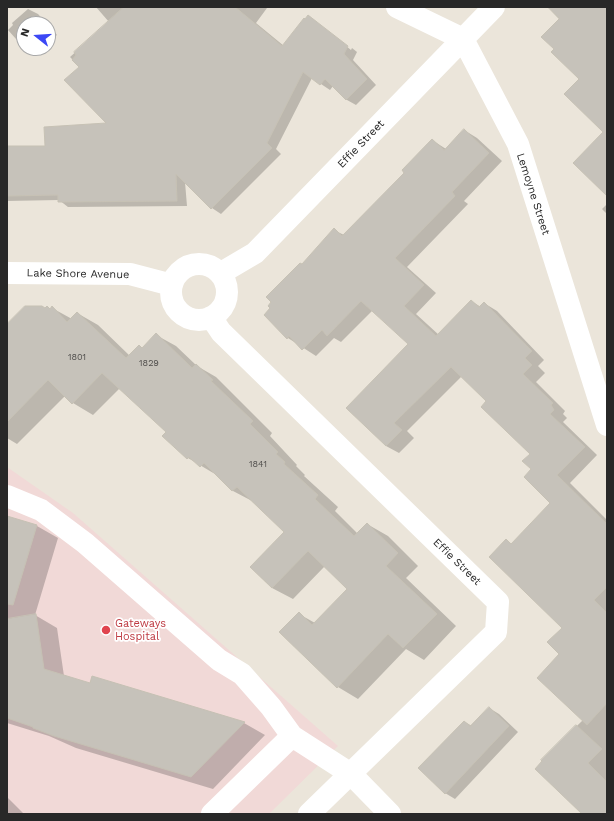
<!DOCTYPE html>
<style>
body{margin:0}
#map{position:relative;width:614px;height:821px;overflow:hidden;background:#ebe5da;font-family:"Work Sans",sans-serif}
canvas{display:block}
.frame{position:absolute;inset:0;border:8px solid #282828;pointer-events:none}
.north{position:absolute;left:16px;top:16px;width:40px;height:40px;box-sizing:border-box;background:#fff;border:1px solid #a9a9a9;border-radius:50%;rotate:287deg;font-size:11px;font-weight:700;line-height:16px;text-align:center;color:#282828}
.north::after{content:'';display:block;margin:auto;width:14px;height:18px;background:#3c48f5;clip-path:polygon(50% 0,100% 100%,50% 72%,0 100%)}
</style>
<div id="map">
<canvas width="614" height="821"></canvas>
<div class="frame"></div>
<div class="north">N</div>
</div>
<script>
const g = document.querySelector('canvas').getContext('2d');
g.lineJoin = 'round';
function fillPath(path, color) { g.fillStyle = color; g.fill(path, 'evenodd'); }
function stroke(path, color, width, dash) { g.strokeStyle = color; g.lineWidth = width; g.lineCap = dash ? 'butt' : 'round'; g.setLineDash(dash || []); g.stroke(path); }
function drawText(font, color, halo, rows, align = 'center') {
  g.font = font + ' "Work Sans",sans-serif'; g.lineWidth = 3.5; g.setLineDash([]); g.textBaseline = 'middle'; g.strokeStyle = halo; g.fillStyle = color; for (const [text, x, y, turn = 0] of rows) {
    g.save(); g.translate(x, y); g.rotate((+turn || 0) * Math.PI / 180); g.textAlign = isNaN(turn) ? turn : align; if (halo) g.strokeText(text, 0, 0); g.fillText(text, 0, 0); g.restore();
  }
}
fillPath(new Path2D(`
 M7,467L73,513L338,746L269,814H7Z`), '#f1d9d7');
fillPath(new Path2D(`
 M96,7H265L267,8L256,23L284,46L309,16L351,50L352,48L357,52L353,60L376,85L356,105L347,100L333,86L330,90L312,78L276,149L281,154L221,214L212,208L185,182L187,206L68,207L59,200L7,201V148L47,147L108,124L80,67L70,57L109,22Z
 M28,9L38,14L47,24H24V48L8,30L13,25L12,23Z
 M48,25L57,35L48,42Z
 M24,48H41L34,54Z
 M464,130L477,138L502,161L464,201L468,204L407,267L436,293L416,314L439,335L471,301L481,307L484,303L497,311L544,360L538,366L545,373L536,382L565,411L563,414L567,418L563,422L597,455L570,483L607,520V814H582L542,760L583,720L561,654L563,628L506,540L512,544L551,503L533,469L531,454L488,401L462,376L407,431L414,438L399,453L386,446L410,344L373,310L341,342L334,338L316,356L288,338L265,315L302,265L334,230L344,235L406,173L432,140L446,149Z
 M607,204V214L602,209Z
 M47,307L51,309L52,308L72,319L77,313L98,325L130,356L143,349L156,335L176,346L197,366L216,377L272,433L270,436L297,465L296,466L305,475L304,476L338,507L335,511L358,534L367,524L388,536L418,566L406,578L456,626L424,660L406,649L358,699L338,687L299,614L315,623L349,589L325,566L293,599L272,588L251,567L285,532L254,502L233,491L220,477L188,458L167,432L120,388L93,415L73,403L65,396L17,444L7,438V325Z
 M7,517L37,526L58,538L35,615L57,628L64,676L90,684L92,677L244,723L265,735L213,789L76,748L49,736L7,723Z
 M489,708L499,714L518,732L455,799L445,793L465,722L472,726Z
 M7,797L24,814H7Z`), '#0003');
const building = new Path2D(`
 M124,7H235L282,46L304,18L305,19L308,15L348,46L344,54L367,79L346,100L325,79L320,85L303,72L267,143L272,148L211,209L176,174L177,201L58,202V195L7,196V146H45L44,127L106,123L64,80L79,67L72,60L76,55L74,52Z
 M548,7H607V196L573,163L603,132L564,94L579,79L551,52L554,49L541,37L559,19Z
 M464,129L489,153L452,192L455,196L395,258L424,285L404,306L436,336L471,300L479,307L484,302L532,351L525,358L532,365L523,374L553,403L551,405L554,410L550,414L585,447L557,475L607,524V587L594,600L607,613V703L587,725L537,678L559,654L547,642L562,628L489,557L506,539L511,544L550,503L524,477L531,469L522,461L530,454L481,407L486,401L451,367L394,423L402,430L386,446L346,408L408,344L361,301L327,336L322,330L302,350L289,336L287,339L264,315L270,308L268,306L271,302L266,297L300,263L302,264L334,228L342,236L404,173L402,170L432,139L444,150Z
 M25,306H42L45,308L47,306L50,309L52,306L67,322L77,312L126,358L139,345L142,348L156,333L192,368L196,364L213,380L211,381L253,421L250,424L278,452L276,454L285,462L284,464L318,495L315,499L354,536L367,523L398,553L386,566L437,614L403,648L388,634L337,688L279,632L299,612L312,625L347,589L308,551L272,588L250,567L284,532L237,487L232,491L204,463L200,467L189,457L187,459L162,436L166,432L102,373L72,404L48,380L7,422V324Z
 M7,516L37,525L13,605L7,604Z
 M36,614L44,669L90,683L92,676L245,722L191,777L54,736L33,728V727L7,718V619Z
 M489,707L509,726L445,794L418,768L464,721L470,726Z
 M576,725L602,749L588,763L607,782V814H582L535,769L542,761L541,760Z`);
fillPath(building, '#c6c2ba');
stroke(building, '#c6c1b4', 1);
stroke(new Path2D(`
 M397,7L463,39L518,144L607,425
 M171 292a28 28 0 1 1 56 0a28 28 0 1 1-56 0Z
 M7,273L130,274L172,285
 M221,273L255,253L494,7
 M211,317L221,332L498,602L496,632L309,814
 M7,496L41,510L85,543L219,660L242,674L271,707L292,736L351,774L390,814
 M212,814L292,736`), '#fff', 22);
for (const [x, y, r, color] of [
 [106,630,5,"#e0444e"]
]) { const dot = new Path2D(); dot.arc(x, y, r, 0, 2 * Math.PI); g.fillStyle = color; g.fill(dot); stroke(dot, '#fff', 1.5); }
drawText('9px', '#504e4c', null, [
 ["1801",77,357],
 ["1829",149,363],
 ["1841",258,464]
]);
drawText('11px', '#282828', '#fff', [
 ["Effie Street",361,144,-46],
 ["Lemoyne Street",533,194,72],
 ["Lake Shore Avenue",78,274,1],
 ["Effie Street",457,562,44]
]);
drawText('11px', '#be3a42', '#fff', [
 ["Gateways",115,624],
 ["Hospital",115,637]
], 'left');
</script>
